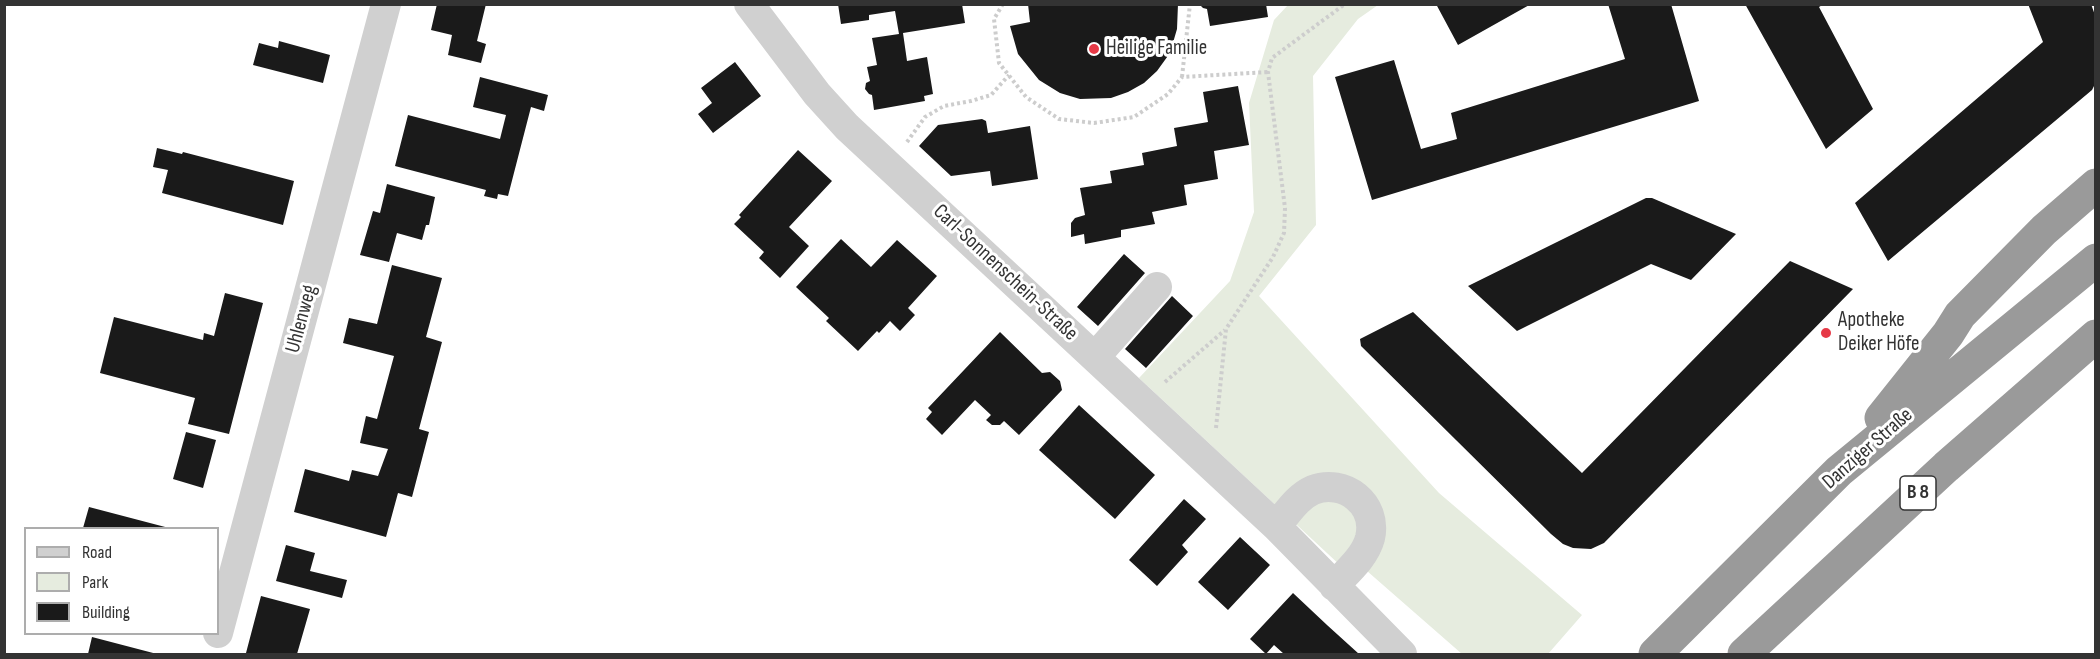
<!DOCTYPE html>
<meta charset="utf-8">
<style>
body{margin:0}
#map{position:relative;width:2100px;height:659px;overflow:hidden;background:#fff;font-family:"Sofia Sans Condensed",sans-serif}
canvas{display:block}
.frame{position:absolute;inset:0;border:6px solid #333;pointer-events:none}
.legend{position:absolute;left:24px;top:527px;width:195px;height:108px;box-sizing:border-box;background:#fff;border:2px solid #adadad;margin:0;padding:8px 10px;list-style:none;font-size:18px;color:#333}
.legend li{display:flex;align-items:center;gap:12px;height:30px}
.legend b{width:30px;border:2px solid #adadad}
</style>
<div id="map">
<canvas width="2100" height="659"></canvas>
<div class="frame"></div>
<ul class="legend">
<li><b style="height:8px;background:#d0d0d0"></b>Road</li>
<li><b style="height:16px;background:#e6ecdf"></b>Park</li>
<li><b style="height:16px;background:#1a1a1a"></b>Building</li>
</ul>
</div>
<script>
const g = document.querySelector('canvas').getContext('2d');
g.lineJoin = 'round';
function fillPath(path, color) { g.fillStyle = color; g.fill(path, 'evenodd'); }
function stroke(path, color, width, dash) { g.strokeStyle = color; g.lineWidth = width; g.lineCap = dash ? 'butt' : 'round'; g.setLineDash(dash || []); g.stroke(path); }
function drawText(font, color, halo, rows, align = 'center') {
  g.font = font + ' "Sofia Sans Condensed",sans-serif'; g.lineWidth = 6; g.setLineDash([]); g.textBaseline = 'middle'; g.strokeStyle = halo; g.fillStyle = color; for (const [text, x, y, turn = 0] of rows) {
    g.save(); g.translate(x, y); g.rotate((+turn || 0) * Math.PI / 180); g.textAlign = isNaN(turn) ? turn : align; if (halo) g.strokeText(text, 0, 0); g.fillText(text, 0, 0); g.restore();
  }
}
fillPath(new Path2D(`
 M1288,5H1378L1358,19L1313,76L1316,225L1259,296L1439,493L1582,615L1548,654H1462L1367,571L1357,581L1139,378L1230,281L1254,212L1249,103L1274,20Z`), '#e6ecdf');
fillPath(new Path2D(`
 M437,4H486L477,41L486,44L481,63L448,55L452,35L431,30Z
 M838,4H962L965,23L903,33L907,61L927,57L933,94L924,96L925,101L874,110L872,95L869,94L865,89L866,83L870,81L867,67L877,65L872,38L899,34L895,11L869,15V20L841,24Z
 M1028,4H1178L1177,29L1170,53L1157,71L1144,83L1128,92L1111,98L1080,99L1060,93L1039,80L1018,54L1010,26L1030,22Z
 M1199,4H1266L1268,17L1210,26L1207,9L1203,8Z
 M1436,4H1531L1458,45Z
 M1608,4H1671L1699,101L1372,200L1335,77L1394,60L1421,149L1457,139L1451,113L1625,59Z
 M1745,4H1824L1819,7L1873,109L1826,149Z
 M2028,4H2091L2096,18V82L2092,90L1888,261L1855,203L2043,42Z
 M279,41L330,55L323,83L253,65L259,43L278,48Z
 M735,62L761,96L713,133L698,114L712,103L701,88Z
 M480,77L548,95L544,111L531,107L508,196L498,194L497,199L484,196L486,190L395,166L408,115L500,139L506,115L473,107Z
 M1238,86L1249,145L1214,151L1218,179L1184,185L1187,205L1152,212L1155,224L1121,230V237L1085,244L1084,234L1071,237V223L1075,218L1085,215L1080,188L1112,183L1110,171L1144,165L1142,153L1177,146L1174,128L1208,122L1203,92Z
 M982,119L986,121L988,133L1030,126L1038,179L992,186L990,171L951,176L919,146L938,125Z
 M157,148L182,154L183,152L294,181L283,225L162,193L168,170L153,167Z
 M798,150L832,181L789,227L809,246L780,278L759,258L764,252L734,224L741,217L739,215Z
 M387,184L435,197L429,225H426L422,240L397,233L389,262L360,255L373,211L380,213Z
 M1646,198H1652L1736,234L1691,280L1651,264L1517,331L1468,286Z
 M841,239L871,267L897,240L937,276L908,308L915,315L900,331L890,321L879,333L877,331L858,351L826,321L829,318L796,287Z
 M1124,254L1145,273L1098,326L1077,307Z
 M1790,261L1853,289L1604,543L1591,549L1573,548L1563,544L1551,534L1361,346L1360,339L1413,312L1582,473Z
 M392,265L442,278L426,337L442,342L419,429L429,432L412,497L398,493L386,537L294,512L305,469L349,481L352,470L378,476L388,449L360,443L366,416L377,419L394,356L343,343L349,318L377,324Z
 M225,293L263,303L229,434L188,424L195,398L100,373L114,317L203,340L204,333L214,336Z
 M1172,296L1193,316L1146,368L1125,349Z
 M1000,332L1042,373L1050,372L1060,381L1062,390L1019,435L1004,421L1000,425H992L986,420L991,415L975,400L942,435L926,419L932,412L928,408Z
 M1079,405L1155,475L1115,519L1039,450Z
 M186,432L216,440L203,488L173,479Z
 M1184,499L1206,519L1182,545L1188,552L1157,586L1129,560Z
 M89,507L169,528H83Z
 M1240,537L1270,565L1228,610L1198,582Z
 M286,545L315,553L310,571L347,580L342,598L276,581Z
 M1293,593L1327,625L1359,654H1284L1274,645L1266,654L1250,639Z
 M261,596L310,609L297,654L246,653Z
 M92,637L157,654H88Z`), '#1a1a1a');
stroke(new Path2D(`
 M1003,4L994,19L999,63L1026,97L1059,119L1094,123L1134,117L1168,94L1182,77L1268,72
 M1182,77L1190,4
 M907,142L925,117L944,106L971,101L991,95L1009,75
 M1165,382L1225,330
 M1216,428L1226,329L1273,257L1284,233L1285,208L1268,72L1272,58L1345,4`), '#cdcdcd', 4, [3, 3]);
stroke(new Path2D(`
 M749,4L817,94L847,127L1276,526L1402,654
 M1095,357L1157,287
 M1276,526C1287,514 1297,497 1313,490C1344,478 1378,504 1370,538C1365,557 1347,572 1334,586
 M218,633L386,4`), '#d0d0d0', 30);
stroke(new Path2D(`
 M1881,418L1948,334L1960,315L2044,230L2096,185
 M1655,654L1839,471L2096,260
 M1744,654L1946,467L2096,336`), '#9a9a9a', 33);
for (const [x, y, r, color] of [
 [1094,49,6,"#e63946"],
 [1826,333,6,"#e63946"]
]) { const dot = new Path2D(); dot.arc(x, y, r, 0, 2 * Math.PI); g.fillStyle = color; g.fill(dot); stroke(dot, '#fff', 2); }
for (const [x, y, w] of [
 [1918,493,36]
]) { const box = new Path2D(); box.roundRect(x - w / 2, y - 17, w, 34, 4.5); g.fillStyle = '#fff'; g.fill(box); stroke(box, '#333', 1.5); }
drawText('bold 20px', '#333', null, [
 ["B 8",1918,493]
]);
drawText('21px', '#333', '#fff', [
 ["Heilige Familie",1106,49],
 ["Apotheke",1838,321],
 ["Deiker Höfe",1838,345]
], 'left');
drawText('21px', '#333', '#fff', [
 ["Carl-Sonnenschein-Straße",1005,273,43],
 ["Uhlenweg",302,319,-75],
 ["Danziger Straße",1868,449,-41]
]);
</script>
